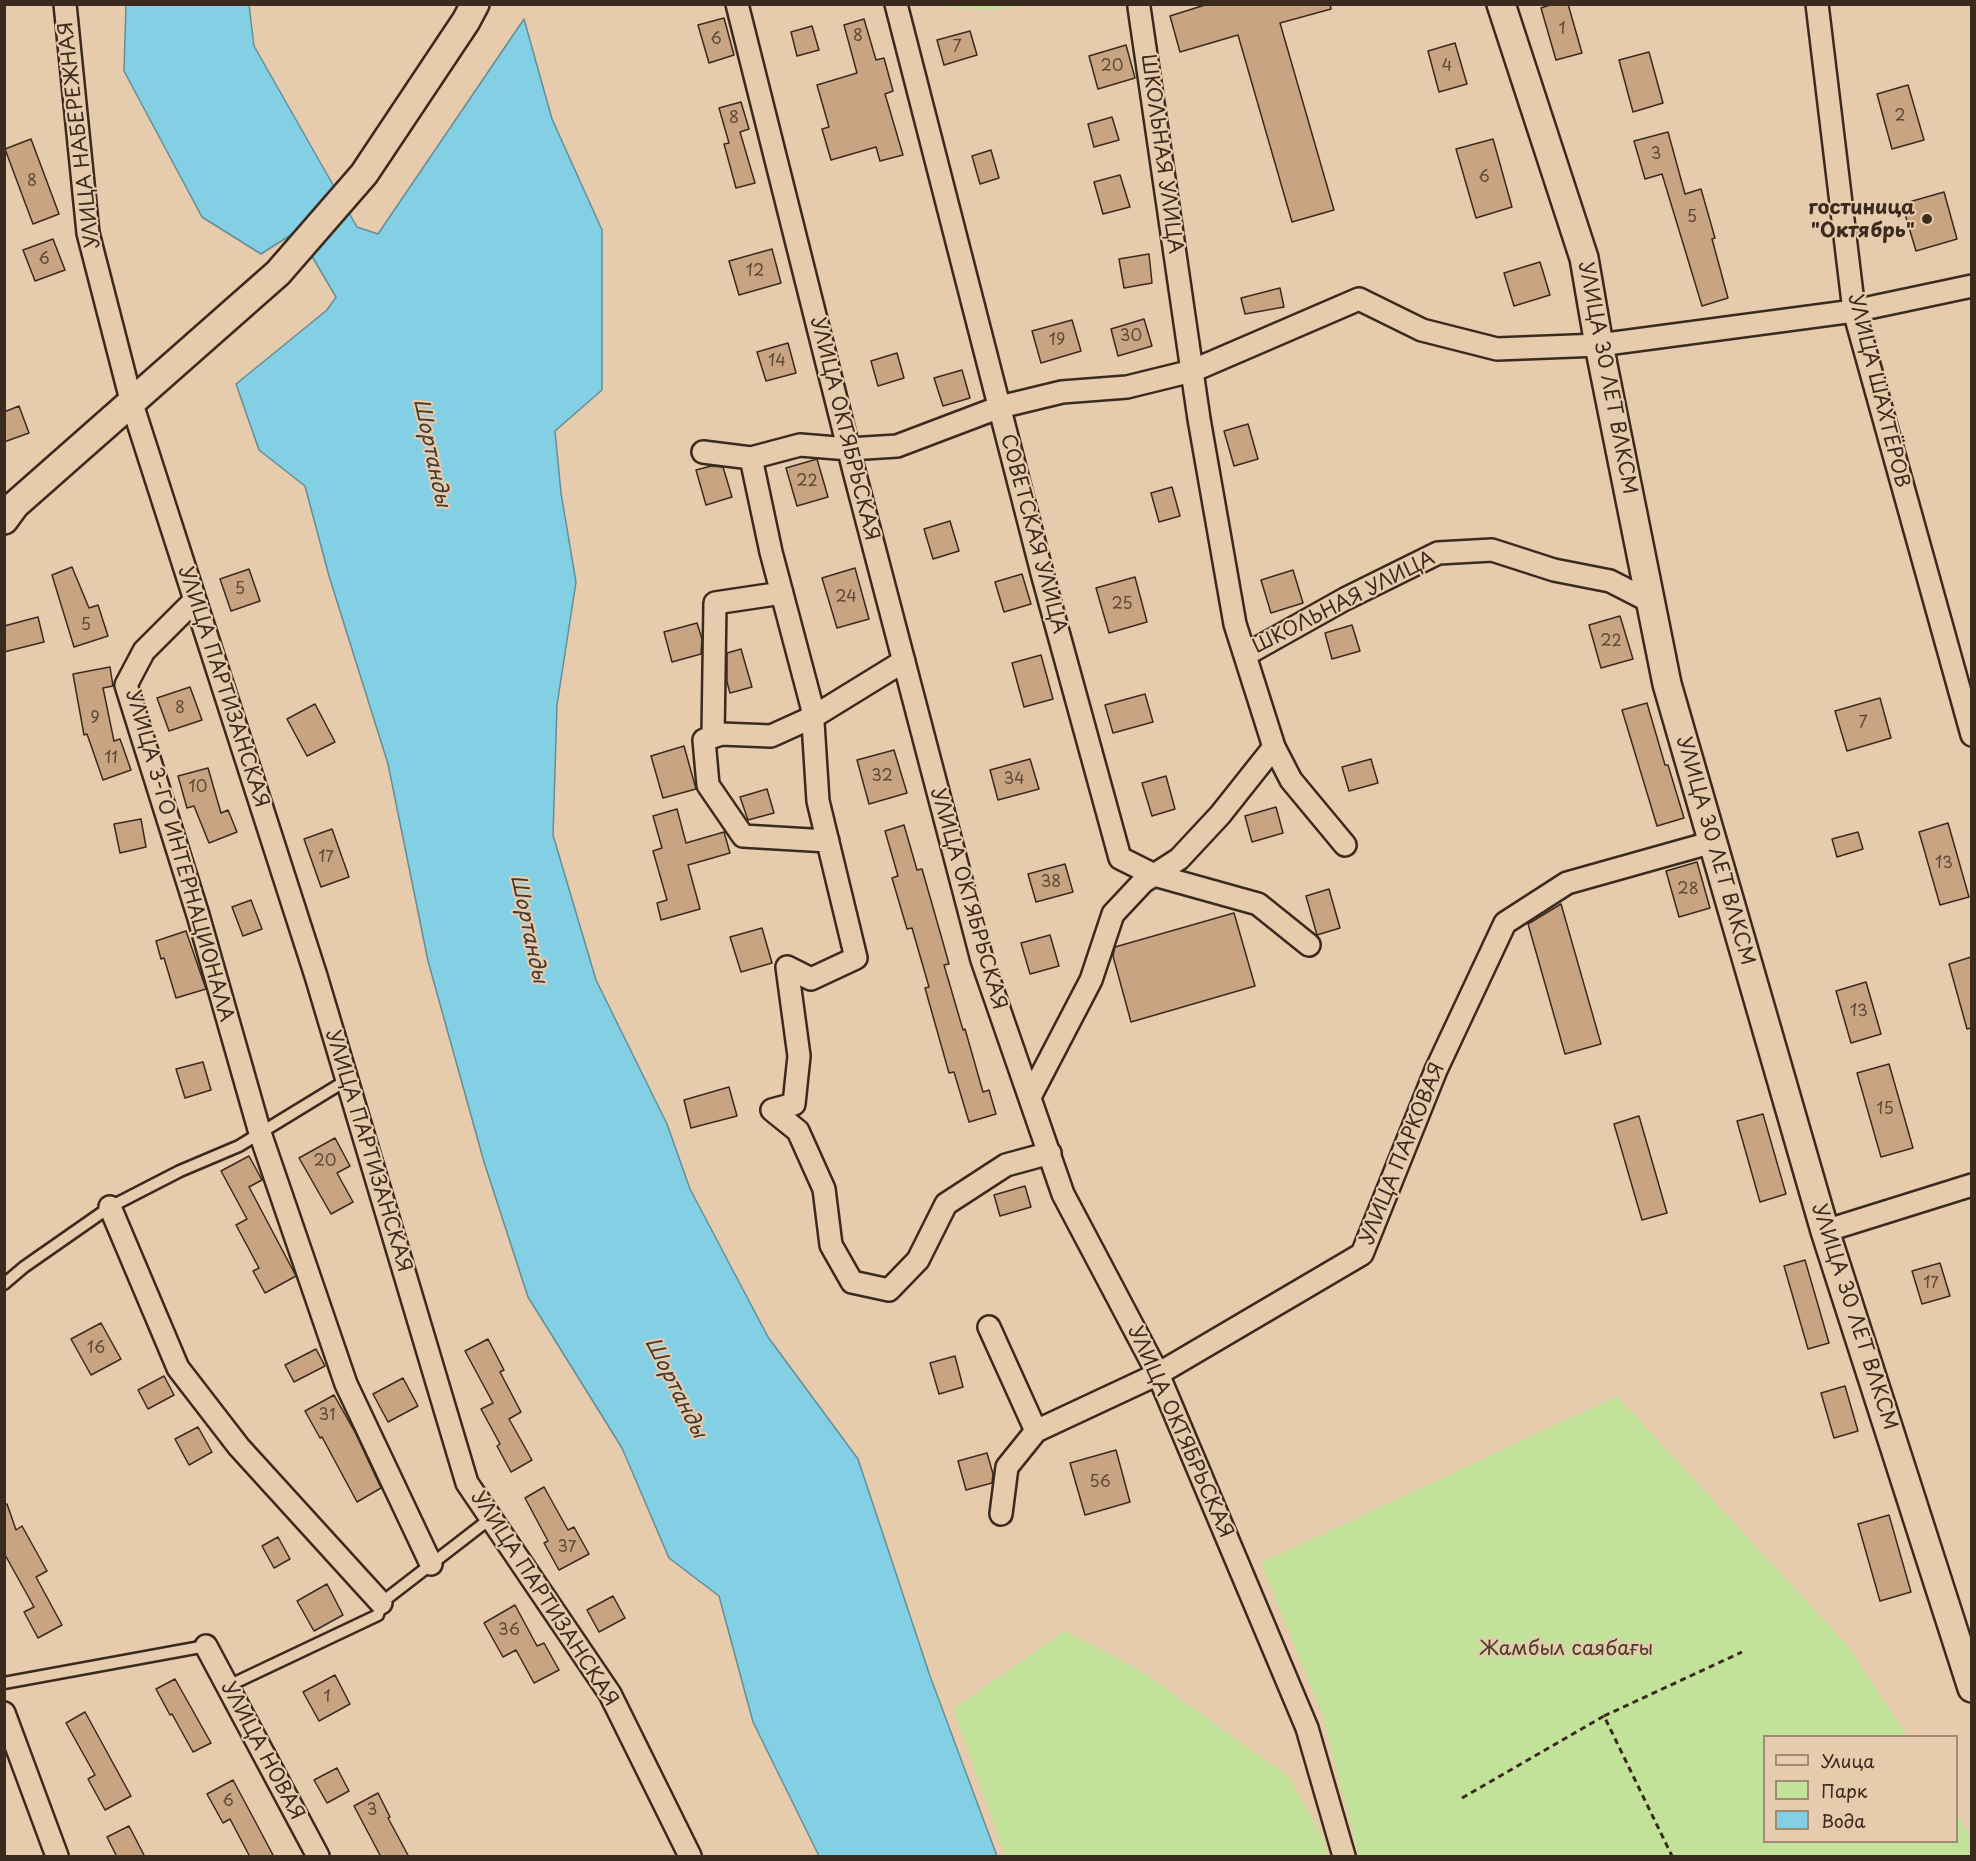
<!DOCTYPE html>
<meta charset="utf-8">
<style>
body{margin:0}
#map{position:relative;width:1976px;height:1861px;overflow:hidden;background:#e6cbad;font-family:"Playpen Sans",sans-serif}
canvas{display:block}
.frame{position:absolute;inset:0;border:6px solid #3b2a1e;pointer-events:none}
.legend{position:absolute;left:1763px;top:1735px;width:195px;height:108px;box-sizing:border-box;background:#e6cbad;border:2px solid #a28b74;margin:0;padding:8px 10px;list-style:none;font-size:18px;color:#3b2a1e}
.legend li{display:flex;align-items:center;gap:12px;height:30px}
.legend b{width:30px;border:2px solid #a28b74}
</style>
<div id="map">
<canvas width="1976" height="1861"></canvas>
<div class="frame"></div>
<ul class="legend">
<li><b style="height:8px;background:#e6cbad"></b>Улица</li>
<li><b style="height:16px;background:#c2e199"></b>Парк</li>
<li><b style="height:16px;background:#83cfe3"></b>Вода</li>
</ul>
</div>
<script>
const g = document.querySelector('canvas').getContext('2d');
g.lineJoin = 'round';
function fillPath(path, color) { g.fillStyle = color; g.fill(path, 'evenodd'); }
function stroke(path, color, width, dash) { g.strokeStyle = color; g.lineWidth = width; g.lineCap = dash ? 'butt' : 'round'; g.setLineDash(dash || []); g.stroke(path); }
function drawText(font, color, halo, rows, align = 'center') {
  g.font = font + ' "Playpen Sans",sans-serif'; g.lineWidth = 4.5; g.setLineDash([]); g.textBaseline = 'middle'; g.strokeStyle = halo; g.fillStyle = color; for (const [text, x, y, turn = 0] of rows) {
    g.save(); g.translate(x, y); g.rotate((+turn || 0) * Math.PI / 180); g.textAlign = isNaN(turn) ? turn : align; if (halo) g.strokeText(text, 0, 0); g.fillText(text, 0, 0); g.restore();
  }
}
fillPath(new Path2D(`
 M918,4H1030V5L986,10Z
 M1617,1396L1848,1646L1907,1736H1764V1842H1956L1957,1814L1971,1837V1856H1359L1322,1714L1261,1563Z
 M1065,1631L1141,1671L1289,1777L1322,1837L1328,1856H1005L953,1709Z`), '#c2e199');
const water = new Path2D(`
 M126,5H249L254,46L357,227L378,234L524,19L552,119L602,230V390L555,431L561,493L576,582L557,705L553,835L596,980L667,1124L690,1189L768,1337L858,1459L930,1676L997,1856H819L753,1722L719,1596L669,1558L622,1448L528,1297L484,1162L428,961L388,764L329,576L305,486L259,450L236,384L327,310L336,297L297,231L261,254L202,217L124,71Z`);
fillPath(water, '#83cfe3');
stroke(water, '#668d94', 1.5);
const building = new Path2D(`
 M1208,4H1330L1331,9L1280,23L1334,210L1292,222L1238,35L1180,52L1170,16Z
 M1553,4H1568L1582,53L1556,60L1541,8Z
 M724,18L734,55L709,63L698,25Z
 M864,19L876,60L884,58L893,91L885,94L903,155L880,161L876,147L831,160L822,129L829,127L817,85L857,73L844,25Z
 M812,26L819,50L797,56L791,32Z
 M970,31L977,55L944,65L937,40Z
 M1455,43L1467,84L1439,92L1428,51Z
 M1126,45L1135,78L1098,89L1089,56Z
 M1649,52L1663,103L1633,112L1619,60Z
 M1908,85L1924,140L1892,149L1877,94Z
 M741,102L749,129L740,132L755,183L736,188L724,144L729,143L719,108Z
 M1112,117L1119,140L1094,147L1088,124Z
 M1668,132L1685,194L1701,189L1715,238L1712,239L1728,298L1702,306L1662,174L1645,179L1634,141Z
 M31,139L59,214L33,224L5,149Z
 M1493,139L1512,207L1476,218L1456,149Z
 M991,150L999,178L980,184L972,156Z
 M1120,175L1130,207L1103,214L1094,182Z
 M1944,192L1957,239L1916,251L1902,204Z
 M53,239L65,270L35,281L23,250Z
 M772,249L781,283L739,295L729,261Z
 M1149,254L1152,283L1124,288L1119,259Z
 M1540,262L1550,295L1514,306L1504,273Z
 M1280,288L1284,307L1245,314L1241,298Z
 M1144,319L1152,346L1118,356L1111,329Z
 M1072,320L1081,351L1041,363L1032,331Z
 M788,343L796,373L766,381L757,352Z
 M897,353L904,378L878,386L871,361Z
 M962,370L970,398L943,406L934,378Z
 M19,406L29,433L4,442V412Z
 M1248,424L1258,459L1234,466L1224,431Z
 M817,459L828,497L797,506L786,468Z
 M711,466L723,467L732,497L706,505L696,470Z
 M1172,487L1180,516L1159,522L1151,493Z
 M950,521L959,551L933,559L924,529Z
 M72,567L89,608L98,605L108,636L74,647L52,575Z
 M855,568L869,619L837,628L822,578Z
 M249,569L260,601L231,611L220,579Z
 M1293,570L1303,603L1271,613L1261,580Z
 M1022,574L1031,604L1004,612L995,582Z
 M1135,577L1147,622L1109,633L1096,588Z
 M1620,616L1633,659L1601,668L1589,625Z
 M38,617L44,642L4,652V626Z
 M697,623L702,639L701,654L672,662L664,632Z
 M1352,625L1360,651L1332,659L1325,633Z
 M741,649L752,687L730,693L727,682V653Z
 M1041,655L1053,699L1024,707L1012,663Z
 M110,667L113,686L103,688L114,741L120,739L131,770L103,780L87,734L84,735L73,674Z
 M190,687L202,720L169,731L157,698Z
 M1145,694L1153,722L1113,733L1105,705Z
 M1880,698L1891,738L1847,751L1835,711Z
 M1647,703L1665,765H1668L1684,818L1657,826L1622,710Z
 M315,704L335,742L307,756L287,719Z
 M684,746L696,789L663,798L651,756Z
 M894,750L907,793L869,804L857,760Z
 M1030,759L1039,789L998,800L990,770Z
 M1371,759L1378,783L1349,791L1342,767Z
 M208,768L221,813L228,810L237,832L209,843L194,806L187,808L178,776Z
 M1166,776L1175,809L1152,816L1142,783Z
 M767,789L774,813L748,820L740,797Z
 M1276,807L1283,833L1252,842L1245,816Z
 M677,809L686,843L724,832L730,853L688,865L700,909L661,920L657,903L667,900L653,851L662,848L653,816Z
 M141,819L146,847L120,853L114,824Z
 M1948,823L1969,897L1940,905L1919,832Z
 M904,825L917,870L922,869L942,939L949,964L944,965L963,1030L965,1029L983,1092L989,1090L996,1114L969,1122L954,1072L949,1073L925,988L929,987L912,928L907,929L892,878L898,876L885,831Z
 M332,829L349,877L321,887L304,839Z
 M1858,832L1863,849L1837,857L1832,839Z
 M1697,862L1710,908L1679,917L1666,871Z
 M1065,864L1073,892L1036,902L1028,874Z
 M1329,889L1340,928L1317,935L1306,896Z
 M251,900L262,929L243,936L232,907Z
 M1561,904L1601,1044L1565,1054L1528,924Z
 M1234,913L1255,986L1131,1022L1113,956L1115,947Z
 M762,928L772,963L741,972L730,937Z
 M186,931L206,989L176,998L164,958L161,959L156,941Z
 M1050,935L1059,966L1030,974L1021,943Z
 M1971,957V1028L1967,1029L1949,964Z
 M1866,982L1881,1034L1851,1043L1836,991Z
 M203,1062L211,1090L185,1098L176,1069Z
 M1889,1064L1913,1148L1881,1157L1857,1073Z
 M729,1087L737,1116L691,1128L684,1100Z
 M1763,1114L1786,1194L1760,1202L1737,1121Z
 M1639,1116L1667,1213L1642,1220L1614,1124Z
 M335,1138L350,1166L337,1173L353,1202L331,1214L299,1158Z
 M249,1156L262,1180L249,1187L296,1276L265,1293L253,1271L259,1268L236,1225L247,1219L221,1171Z
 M1025,1186L1031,1207L1000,1216L994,1195Z
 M1805,1260L1829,1343L1808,1349L1784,1266Z
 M1940,1263L1950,1296L1922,1304L1912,1271Z
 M101,1323L121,1359L91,1375L71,1339Z
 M488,1339L504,1370L500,1372L521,1412L509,1419L532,1460L511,1472L497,1446L500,1444L481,1409L493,1403L465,1351Z
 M316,1349L325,1366L294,1382L285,1365Z
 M955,1356L963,1387L939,1394L930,1363Z
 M164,1376L174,1395L148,1409L138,1390Z
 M403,1378L418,1406L388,1422L373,1394Z
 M1845,1386L1858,1431L1834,1438L1821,1393Z
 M334,1395L356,1434L381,1488L357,1502L322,1437L320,1438L305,1411Z
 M198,1427L212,1452L189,1465L175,1439Z
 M1116,1450L1130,1502L1085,1515L1070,1463Z
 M987,1453L993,1474L992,1483L966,1490L958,1461Z
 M544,1487L568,1530L574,1527L589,1554L559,1570L544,1543L548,1541L525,1498Z
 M7,1504L16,1530L22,1526L47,1571L36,1577L62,1625L38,1638L24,1612L34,1607L4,1553V1505Z
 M1889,1515L1911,1592L1880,1601L1858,1524Z
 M278,1537L290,1559L274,1568L262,1546Z
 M327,1584L343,1615L314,1631L297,1601Z
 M613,1596L625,1618L599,1632L587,1610Z
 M515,1605L537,1646L544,1643L559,1670L534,1683L516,1650L503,1657L484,1623Z
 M335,1675L350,1704L319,1721L303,1692Z
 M175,1679L211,1743L193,1752L172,1714L170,1715L156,1689Z
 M85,1712L131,1796L105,1810L88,1779L95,1775L66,1723Z
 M337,1768L349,1791L327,1803L314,1780Z
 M233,1780L255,1821L274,1857H250L230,1819L223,1823L207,1794Z
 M378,1793L390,1817L388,1818L409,1857H381L354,1806Z
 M129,1826L145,1857H117L107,1837Z`);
fillPath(building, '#c8a483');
stroke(building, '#3b2a1e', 1.5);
const service = new Path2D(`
 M4,1284L24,1267L110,1207L180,1171L239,1146L347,1080
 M4,1683L206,1646
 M228,1686L378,1615L381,1603L491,1518`);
const minor = new Path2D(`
 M65,4L88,233L132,404L316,976L467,1483L610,1694L690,1856
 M737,4L854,471L982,960L1063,1194L1158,1374L1307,1728L1344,1856
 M896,4L1043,577L1120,858L1154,875L1258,904L1309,945
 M1817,4L1854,311L1972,735
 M1139,7L1199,419L1235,624L1274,747L1291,780L1345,845
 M703,452L751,458L800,445L849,449L897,446L1000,407L1062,392L1127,387L1192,371L1359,299L1422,330L1497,349L1599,345L1854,311L1972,286
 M751,458L771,552L812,707L818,801L856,958L811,979L787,967L799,1056L794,1104L772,1110L798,1131L824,1189L831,1245L852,1282L889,1290L918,1260L946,1204L1006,1165L1050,1153
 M195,600L144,651L126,685L198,915L260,1133L346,1384L431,1564
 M1245,655L1345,599L1438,553L1492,550L1554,570L1610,581L1651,602
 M713,737L715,603L782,593
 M828,841L743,836L708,785L704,740L721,734L771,736L813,717L904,661
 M1030,1097L1091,980L1113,914L1143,882L1179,859L1220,815L1274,747
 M110,1207L178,1368L239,1447L381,1603
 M1825,1231L1972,1185
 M989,1327L1036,1431
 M1001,1514L1007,1467L1036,1431L1158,1374L1362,1254L1436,1070L1505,923L1567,883L1713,842
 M206,1646L318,1856
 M4,1713L57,1856`);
const tertiary = new Path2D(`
 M1501,4L1584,258L1599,345L1667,684L1825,1231L1972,1688
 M4,520L15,505L278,273L364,174L466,21L475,4`);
stroke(service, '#3b2a1e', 15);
stroke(minor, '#3b2a1e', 26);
stroke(tertiary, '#3b2a1e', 32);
stroke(new Path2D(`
 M1604,1716L1742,1652
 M1462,1798L1604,1716L1672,1856`), '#3b2a1e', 3, [6, 4.5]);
stroke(service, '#e6cbad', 10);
stroke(minor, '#e6cbad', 21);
stroke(tertiary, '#e6cbad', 27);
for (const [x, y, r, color] of [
 [1927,219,6,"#3b2a1e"]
]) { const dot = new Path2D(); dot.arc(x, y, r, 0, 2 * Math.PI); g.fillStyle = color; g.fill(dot); stroke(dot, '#e6cbad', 2); }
drawText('16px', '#5e4837', null, [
 ["1",1562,30],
 ["8",858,37],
 ["6",716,40],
 ["7",957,48],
 ["20",1112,67],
 ["4",1447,67],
 ["2",1900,117],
 ["8",734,119],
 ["3",1656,155],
 ["6",1484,178],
 ["8",32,182],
 ["5",1692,218],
 ["6",44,260],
 ["12",755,272],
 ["30",1131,337],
 ["19",1057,341],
 ["14",777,362],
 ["22",807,482],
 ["5",240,590],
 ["24",846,598],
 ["25",1122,605],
 ["5",86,626],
 ["22",1611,642],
 ["8",180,709],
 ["9",95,719],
 ["7",1863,724],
 ["11",111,759],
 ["32",882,777],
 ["34",1014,780],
 ["10",198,788],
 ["17",326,858],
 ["13",1944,864],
 ["38",1051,883],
 ["28",1688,890],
 ["13",1859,1012],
 ["15",1885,1110],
 ["20",325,1162],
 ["17",1931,1284],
 ["16",96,1349],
 ["31",327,1416],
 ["56",1100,1483],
 ["37",567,1548],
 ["36",509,1631],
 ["1",327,1698],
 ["6",228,1802],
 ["3",372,1811]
]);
drawText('20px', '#3b2a1e', '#e6cbad', [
 ["УЛИЦА НАБЕРЕЖНАЯ",80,135,-97],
 ["ШКОЛЬНАЯ УЛИЦА",1161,154,82],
 ["УЛИЦА 30 ЛЕТ ВЛКСМ",1607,378,79],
 ["УЛИЦА ШАХТЁРОВ",1878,391,76],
 ["УЛИЦА ОКТЯБРЬСКАЯ",844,429,76],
 ["СОВЕТСКАЯ УЛИЦА",1033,534,75],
 ["ШКОЛЬНАЯ УЛИЦА",1344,603,-27],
 ["УЛИЦА ПАРТИЗАНСКАЯ",223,687,72],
 ["УЛИЦА 30 ЛЕТ ВЛКСМ",1715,851,74],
 ["УЛИЦА 3-ГО ИНТЕРНАЦИОНАЛА",179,856,74],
 ["УЛИЦА ОКТЯБРЬСКАЯ",968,899,74],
 ["УЛИЦА ПАРТИЗАНСКАЯ",368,1151,73],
 ["УЛИЦА ПАРКОВАЯ",1403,1154,-68],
 ["УЛИЦА 30 ЛЕТ ВЛКСМ",1854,1317,72],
 ["УЛИЦА ОКТЯБРЬСКАЯ",1180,1432,66],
 ["УЛИЦА ПАРТИЗАНСКАЯ",544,1599,57],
 ["УЛИЦА НОВАЯ",262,1751,62]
]);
drawText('bold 20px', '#3b2a1e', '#e6cbad', [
 ["гостиница",1915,208],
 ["\"Октябрь\"",1915,231]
], 'right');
drawText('20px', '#483c2a', '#e6cbad', [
 ["Жамбыл саябағы",1566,1649]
]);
drawText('italic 21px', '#423a32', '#e6cbad', [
 ["Шортанды",431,453,78],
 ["Шортанды",528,929,78],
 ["Шортанды",675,1388,63]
]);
</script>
